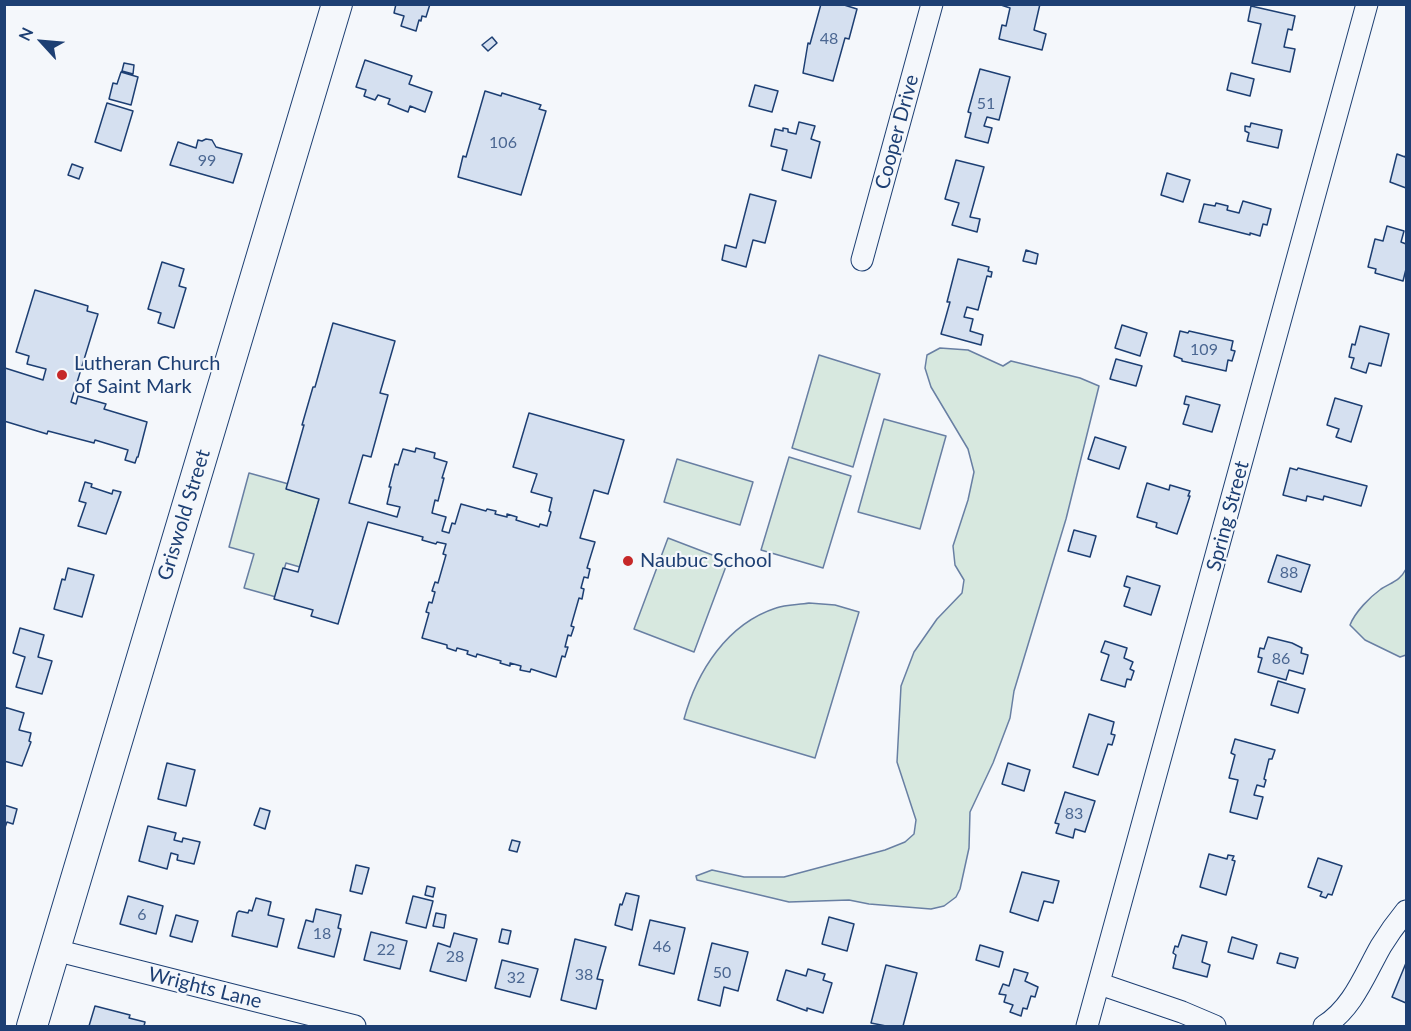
<!DOCTYPE html>
<style>
body{margin:0}
#map{position:relative;width:1411px;height:1031px;overflow:hidden;background:#f4f7fb;font-family:Lato,sans-serif}
canvas{display:block}
.frame{position:absolute;inset:0;border:6px solid #1d3f73;pointer-events:none}
.north{position:absolute;left:12px;top:12px;width:60px;height:60px;-webkit-text-stroke:4px #f4f7fb;paint-order:stroke;rotate:296deg;font-size:16px;font-weight:700;line-height:24px;text-align:center;color:#1d3f73}
.north::after{content:'';display:block;margin:auto;width:21px;height:27px;background:#1d3f73;clip-path:polygon(50% 0,100% 100%,50% 72%,0 100%)}
</style>
<div id="map">
<canvas width="1411" height="1031"></canvas>
<div class="frame"></div>
<div class="north">N</div>
</div>
<script>
const g = document.querySelector('canvas').getContext('2d');
g.lineJoin = 'round';
function fillPath(path, color) { g.fillStyle = color; g.fill(path, 'evenodd'); }
function stroke(path, color, width, dash) { g.strokeStyle = color; g.lineWidth = width; g.lineCap = dash ? 'butt' : 'round'; g.setLineDash(dash || []); g.stroke(path); }
function drawText(font, color, halo, rows, align = 'center') {
  g.font = font + ' Lato,sans-serif'; g.lineWidth = 4.5; g.setLineDash([]); g.textBaseline = 'middle'; g.strokeStyle = halo; g.fillStyle = color; for (const [text, x, y, turn = 0] of rows) {
    g.save(); g.translate(x, y); g.rotate((+turn || 0) * Math.PI / 180); g.textAlign = isNaN(turn) ? turn : align; if (halo) g.strokeText(text, 0, 0); g.fillText(text, 0, 0); g.restore();
  }
}
const green = new Path2D(`
 M940,348L968,350L1003,366L1011,361L1080,378L1099,386L1066,519L1014,691L1010,718L993,763L970,812L969,848L960,889L956,897L944,906L931,909L869,904L849,900L789,902L697,880L696,876L712,870L744,877H784L885,850L905,842L914,834L916,820L897,762L901,686L914,652L937,619L962,593L964,580L955,565L953,546L968,500L974,472L968,449L931,387L925,368L927,355Z
 M819,355L880,374L853,467L792,448Z
 M884,419L946,436L920,529L858,512Z
 M789,457L851,476L823,568L761,550Z
 M677,459L753,482L740,525L664,502Z
 M249,473L321,493L300,567L286,563L276,597L244,588L254,554L229,547Z
 M668,538L728,561L694,652L634,629Z
 M1406,569V655L1400,657L1365,640L1350,625C1355,612 1370,597 1381,589C1392,582 1400,581 1406,569Z
 M809,603L835,605L859,612L815,758L684,719C697,671 727,624 776,608C786,604 799,605 809,603Z`);
fillPath(green, '#d7e8df');
stroke(green, '#687fa3', 1.5);
const building = new Path2D(`
 M396,4H430L426,17L422,16L421,21L419,20L416,31L401,26L404,16L394,13Z
 M821,4H841L857,9L849,39L845,38L833,81L803,73L808,43L810,44Z
 M1040,4L1034,30L1046,34L1042,50L999,39L1002,25L1006,26L1010,8L998,4Z
 M1251,6L1295,16L1292,30L1288,29L1284,47L1295,49L1290,72L1252,63L1261,24L1248,21Z
 M492,37L497,43L488,51L482,45Z
 M365,60L412,76L409,84L432,92L425,112L410,106L408,112L388,104L390,99L378,95L375,100L364,96L366,90L356,87Z
 M124,63L134,65L133,74L122,71Z
 M980,69L1010,77L999,120L987,117L984,126L992,128L988,143L965,137L971,113L968,112Z
 M121,72L138,77L131,105L109,99L113,83L117,84Z
 M1231,73L1254,79L1250,96L1227,90Z
 M755,85L778,91L772,112L749,106Z
 M485,91L501,96L502,93L541,105L539,109L546,111L521,195L458,177L463,156L466,157Z
 M107,103L133,111L121,151L95,142Z
 M799,122L815,126L811,139L820,142L811,178L782,170L787,150L771,146L775,129L783,131V128L788,129V132L796,134Z
 M1251,123L1282,130L1278,148L1247,141L1249,133L1245,131V126L1250,127Z
 M206,139L212,140L216,147L242,154L233,183L170,165L178,142L196,148L198,140L202,141Z
 M1397,154L1405,157L1406,154V188L1390,182Z
 M956,160L984,167L970,217L980,219L977,232L952,225L959,203L945,199Z
 M72,164L83,168L79,179L68,175Z
 M1167,173L1190,180L1183,202L1161,195Z
 M750,194L776,201L765,243L753,240L746,267L722,260L725,245L736,248Z
 M1243,201L1271,209L1267,225L1263,224L1260,236L1250,233V235L1199,222L1204,204L1215,206L1216,203L1228,206L1227,210L1239,213Z
 M1387,226L1404,231L1401,242L1406,244V269L1403,281L1375,273L1376,269L1368,267L1375,239L1383,241Z
 M1026,250L1038,254L1036,264L1023,261Z
 M958,259L989,267L988,271L992,272L991,277L987,276L978,310L967,307L964,317L973,319L970,331L983,335L981,345L941,334L950,302H947Z
 M162,262L184,269L179,286L186,288L174,328L158,323L161,313L148,309Z
 M35,290L88,306L87,311L98,314L71,402L76,404L78,396L106,404L104,409L147,422L138,457H137L135,463L125,460L128,450L95,440L94,443L48,431L47,434L4,421L5,368L43,380L46,369L27,364L29,356L16,352Z
 M333,323L395,341L380,393L388,395L371,457L363,455L349,503L397,517L400,507L387,504L391,487H389L395,464L398,465L403,449L415,452L416,448L435,453L434,458L447,462L442,478H444L438,501L435,500L432,513L446,517L442,531L449,533L452,523L455,524L461,504L486,511L487,509L496,511L495,514L507,517V514L517,517L516,520L539,527L540,524L547,526L551,512L549,511L552,498L531,492L537,474L513,467L529,413L624,440L608,494L594,490L580,538L595,542L587,568L590,569L588,578L584,577L581,588L584,589L582,599L579,598L571,626L574,627L571,636L568,635L565,647H568L565,657L562,656L556,677L531,669L530,672L520,670L521,666L510,663V666L500,663L501,661L477,654L476,657L467,654L468,651L457,648L456,651L447,648V645L422,638L429,613L426,612L429,602L432,603L435,592L432,591L435,582L438,583L446,555L443,554L446,544L437,542L436,544L422,540L423,537L368,522L338,624L311,616L313,610L274,599L283,568L298,572L319,499L286,489L304,425H302L313,387H315Z
 M1122,325L1147,333L1140,356L1115,348Z
 M1360,326L1389,334L1381,366L1369,363L1366,373L1351,368L1354,358L1349,357L1352,344L1355,345Z
 M1180,331L1188,333L1189,331L1233,341L1231,350L1235,351L1232,361L1228,360L1226,371L1182,361V359L1174,356Z
 M1116,359L1142,366L1136,386L1110,379Z
 M1186,396L1220,405L1212,432L1183,424L1189,405L1184,404Z
 M1335,398L1362,406L1351,442L1336,437L1339,429L1327,425Z
 M1095,437L1126,447L1119,469L1088,459Z
 M1290,468L1297,470L1298,468L1367,486L1361,506L1324,496L1323,500L1307,496L1306,501L1283,495Z
 M85,482L92,484L91,487L112,494L113,490L121,492L106,534L78,526L86,503L79,501Z
 M1147,483L1169,490L1170,485L1190,491L1188,496H1190L1177,534L1156,527L1157,523L1137,517Z
 M1074,530L1096,536L1090,557L1068,551Z
 M1277,555L1310,565L1301,592L1268,582Z
 M68,568L94,575L82,617L54,609L62,579L65,580Z
 M1127,576L1160,586L1151,615L1124,606L1130,588L1124,586Z
 M20,628L44,635L38,657L52,661L42,694L16,687L25,657L13,653Z
 M1268,637L1292,643L1302,648L1301,653L1308,655L1303,674L1289,670L1286,680L1258,672L1262,658L1258,657L1260,648L1264,649Z
 M1105,641L1127,648L1124,658L1133,662L1130,669L1134,671L1131,680L1127,679L1125,687L1101,680L1109,655L1101,652Z
 M1278,681L1305,689L1298,713L1271,705Z
 M4,707L24,713L19,730L31,733L29,741L31,742L22,766L4,761Z
 M1089,714L1114,722L1111,734L1115,735L1112,745L1108,744L1098,775L1073,767Z
 M1235,739L1275,750L1272,759H1269L1264,779L1266,780L1264,787L1257,785L1254,795L1263,797L1257,819L1230,812L1238,780L1229,778L1235,755L1231,753Z
 M167,763L195,770L186,806L158,799Z
 M1008,763L1030,770L1024,791L1002,784Z
 M1065,792L1095,801L1085,832L1075,829L1073,838L1056,833L1059,824L1055,823Z
 M4,805L17,809L13,824L7,822L4,830Z
 M260,808L270,811L265,829L254,825Z
 M148,826L176,833L174,840L182,842L183,838L200,842L194,864L177,860L178,855L171,853L167,869L139,861Z
 M512,840L520,842L517,852L509,850Z
 M1209,854L1227,859L1228,855L1234,856L1232,860L1235,861L1226,895L1200,887Z
 M1318,858L1342,866L1332,895L1328,894L1326,898L1320,896L1322,892L1308,887Z
 M356,865L369,868L362,894L350,891Z
 M1022,872L1059,881L1053,903L1044,901L1038,921L1010,912Z
 M427,886L435,888L433,897L425,895Z
 M626,893L639,896L632,930L615,925L620,904L622,905Z
 M128,896L163,906L156,934L120,924Z
 M413,896L433,901L426,928L406,923Z
 M256,898L271,902L268,915L284,919L277,947L232,936L237,913L239,911L248,913L249,910L252,911Z
 M316,909L341,915L338,928L341,929L334,957L298,948L306,920L313,922Z
 M436,913L446,915L444,928L433,926Z
 M176,915L198,921L192,942L170,936Z
 M829,917L854,924L847,951L822,944Z
 M650,920L685,928L674,974L639,965Z
 M502,929L511,931L508,944L499,942Z
 M371,932L407,941L400,969L364,960Z
 M454,933L477,939L466,981L430,971L438,943L450,947Z
 M1182,935L1207,942L1202,962L1210,965L1207,977L1173,968L1176,955L1173,953L1175,946L1178,947Z
 M1232,937L1257,945L1253,959L1228,952Z
 M575,939L606,947L597,979L603,980L596,1009L561,1000Z
 M712,943L748,952L738,991L724,987L720,1006L698,1000Z
 M980,945L1003,952L999,967L976,960Z
 M1280,953L1298,958L1295,968L1277,963Z
 M502,960L538,969L530,997L495,988Z
 M1406,963V1003L1392,997Z
 M886,965L917,973L903,1026H886L871,1023Z
 M808,969L825,974L823,980L832,983L823,1013L807,1008V1011L777,1000L786,970L806,976Z
 M1014,969L1028,973L1025,981L1038,987L1035,997L1031,996L1027,1009L1023,1008L1021,1016L1010,1012L1013,1005L1004,1002L1006,995L999,994L1003,984L1009,986Z
 M95,1006L130,1015L129,1018L145,1022L144,1026H89Z`);
fillPath(building, '#d5e0f0');
stroke(building, '#1d3f73', 1.5);
const minor = new Path2D(`
 M862,260L932,4
 M55,950L355,1026
 M1100,984L1182,1012L1215,1026
 M1087,1026L1367,4
 M1324,1026C1353,1008 1365,974 1381,946C1389,933 1397,922 1406,911`);
const secondary = new Path2D(`
 M32,1026L337,4`);
stroke(minor, '#1d3f73', 23);
stroke(secondary, '#1d3f73', 32);
stroke(minor, '#f4f7fb', 21);
stroke(secondary, '#f4f7fb', 30);
for (const [x, y, r, color] of [
 [62,375,6,"#c62828"],
 [628,561,6,"#c62828"]
]) { const dot = new Path2D(); dot.arc(x, y, r, 0, 2 * Math.PI); g.fillStyle = color; g.fill(dot); stroke(dot, '#f4f7fb', 2); }
drawText('16px', '#4b6792', null, [
 ["48",829,39],
 ["51",986,104],
 ["106",503,143],
 ["99",207,161],
 ["109",1204,350],
 ["88",1289,573],
 ["86",1281,659],
 ["83",1074,814],
 ["6",142,915],
 ["18",322,934],
 ["46",662,947],
 ["22",386,950],
 ["28",455,957],
 ["50",722,973],
 ["38",584,975],
 ["32",516,978]
]);
drawText('20px', '#1d3f73', '#f4f7fb', [
 ["Cooper Drive",897,132,-75],
 ["Griswold Street",184,515,-73],
 ["Spring Street",1228,516,-75],
 ["Wrights Lane",205,988,14]
]);
drawText('20px', '#1d3f73', '#f4f7fb', [
 ["Lutheran Church",74,364],
 ["of Saint Mark",74,387],
 ["Naubuc School",640,561]
], 'left');
</script>
